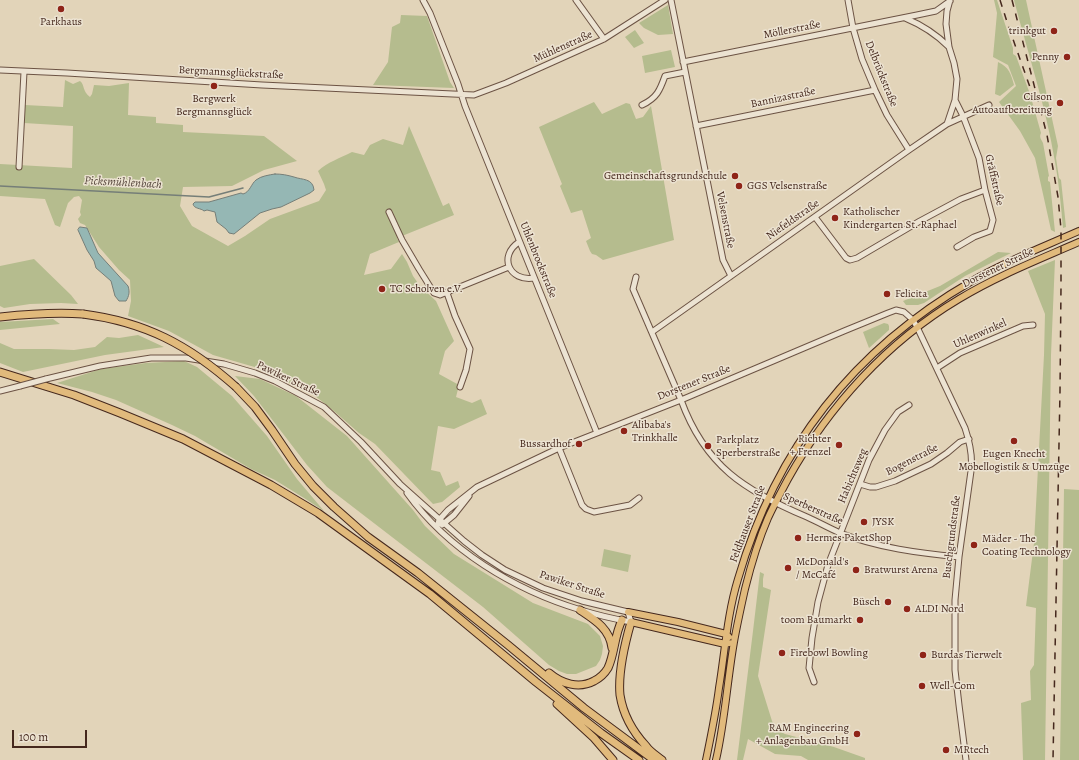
<!DOCTYPE html>
<meta charset="utf-8">
<style>
body{margin:0}
#map{position:relative;width:1079px;height:760px;overflow:hidden;background:#e2d4b9;font-family:Alegreya,serif}
canvas{display:block}
.scale{position:absolute;left:12px;top:730px;width:75px;height:18px;box-sizing:border-box;border:2px solid #45281d;border-top:0;padding-left:5px;font-size:12px;line-height:14px;white-space:nowrap;color:#45281d;-webkit-text-stroke:3px #ece3d2;paint-order:stroke}
</style>
<div id="map">
<canvas width="1079" height="760"></canvas>
<div class="scale">100 m</div>
</div>
<script>
const g = document.querySelector('canvas').getContext('2d');
g.lineJoin = 'round';
function fillPath(path, color) { g.fillStyle = color; g.fill(path, 'evenodd'); }
function stroke(path, color, width, dash) { g.strokeStyle = color; g.lineWidth = width; g.lineCap = dash ? 'butt' : 'round'; g.setLineDash(dash || []); g.stroke(path); }
function drawText(font, color, halo, rows, align = 'center') {
  g.font = font + ' Alegreya,serif'; g.lineWidth = 3; g.setLineDash([]); g.textBaseline = 'middle'; g.strokeStyle = halo; g.fillStyle = color; for (const [text, x, y, turn = 0] of rows) {
    g.save(); g.translate(x, y); g.rotate((+turn || 0) * Math.PI / 180); g.textAlign = isNaN(turn) ? turn : align; if (halo) g.strokeText(text, 0, 0); g.fillText(text, 0, 0); g.restore();
  }
}
fillPath(new Path2D(`
 M994,0H997L1013,48V54L1016,56L1030,94L1041,133C1039,137 1041,139 1043,143L1049,176L1048,177V181L1050,182L1055,232L1051,230L1035,158L1020,131L999,102L1016,86L1008,65L993,57L997,13Z
 M1014,0H1026L1058,146L1056,158L1059,178L1061,180L1066,227L1063,228C1061,206 1059,184 1055,162C1046,107 1028,54 1014,0Z
 M668,5L673,34L658,35L644,28L639,23Z
 M401,15L427,16L450,82L454,88L373,85L388,62L392,27L400,23Z
 M635,30L644,43L634,48L625,37Z
 M671,50L675,67L645,73L642,56Z
 M998,62C1009,67 1011,74 1014,85L1000,96L995,94Z
 M65,80L73,84L80,81C85,85 82,91 90,97L92,94L94,85L109,86L129,83L128,115L156,117V123L183,125V132L264,136L297,161L264,170L232,186L183,187L180,206L192,226L228,246L245,236L270,219L319,201L326,190L324,184L318,171C328,162 340,158 352,152L364,155L370,145L383,139L403,145L409,126L443,206L449,203L454,215L397,238L399,242L370,254L364,275L391,269L402,254L407,262L413,276L420,286L436,301L454,341L445,351L439,374L459,385L456,397L472,403L481,399L487,414L454,429L438,426L431,470L440,472L446,486L458,481L460,487L442,502L433,504L375,444L359,433L335,412L314,395L258,368L213,355L169,331L128,316L131,301L130,280L119,270L99,247L85,225L80,223L78,219L81,215L80,212L82,200L79,196L74,197L68,203L60,227L55,225L45,199L0,196V164L72,168L73,126L24,123L25,105L63,107Z
 M594,102L602,114L626,103L630,104L636,119L643,117L651,106L674,240L603,260L596,255L592,254L590,251L586,241L591,238L582,210L571,213L560,186L562,184L539,127Z
 M998,252L1011,253L965,276L924,303L918,305H906L903,301L940,286Z
 M34,259L71,295L78,304L61,303L30,304L4,308L0,306V266Z
 M1055,260L1051,355L1045,760H1023L1021,703L1031,700L1030,671L1034,665L1036,608L1026,606L1034,543L1044,355L1045,314L1028,271Z
 M53,319L60,324L0,330V322Z
 M884,323L888,324L889,326V330L869,348L863,332Z
 M138,335L164,347L105,355L23,372L0,363V343L14,349H49L74,350L95,347L107,337L119,338Z
 M184,361L197,367L232,396L267,436L297,479L324,511L304,498L275,480L251,469L195,436L172,425L116,400L92,392L57,383L101,369L146,363Z
 M235,376L260,379L296,396L347,436L413,510L425,526L454,554L533,603L588,624L600,636L603,646L602,654L600,660L596,666L576,674H567L559,671L549,665L483,607L327,487L307,465L254,396Z
 M1064,489L1079,490V760H1060Z
 M604,549L631,555L628,572L601,566Z
 M760,572L764,574L763,579V587L771,590L758,676L772,721C775,727 778,731 785,734L834,747L865,758V760H808L801,756L775,754L748,739L743,760H737L753,631Z`), '#b5bc8e');
const water = new Path2D(`
 M275,174C282,174 287,175 294,177C302,180 313,178 314,190L310,193L281,207L272,209L260,213L234,234L229,233L226,229L217,222L215,212L207,210L204,211C201,208 194,209 193,204L195,202H209L241,193L243,194C250,192 251,184 256,180C261,176 269,175 275,174Z
 M80,227L87,228L98,253L128,286C130,292 129,296 126,301H119L115,296L111,281L103,274L96,268L94,261L87,250L78,230Z`);
fillPath(water, '#95b7b4');
stroke(water, '#757e78', 1);
stroke(new Path2D(`
 M0,186L209,197L243,188`), '#757e78', 1.5);
const minor = new Path2D(`
 M423,0L430,13L458,84L465,106L597,433
 M576,0L604,39
 M671,0L723,260L731,276
 M848,0L853,28L862,59L875,90L887,115L909,150
 M950,0L947,11L946,24L949,47L954,63L957,79L955,100L963,116L979,158L985,190L993,220L990,231L974,237L957,247
 M905,18C922,25 936,34 949,47
 M683,62L917,15L936,11L950,1
 M0,70L67,73L262,85L474,95L506,83L604,39L665,0
 M642,105C657,98 660,90 665,76L685,72
 M947,124L955,100
 M696,126L875,90
 M19,167L24,72
 M389,212L402,240L419,269L434,293L440,295L509,267
 M815,217L846,258L850,260L857,258L920,221L961,199L985,190
 M519,242C498,256 509,282 534,278
 M636,277L633,289L681,400C705,466 745,491 807,517C818,522 829,528 840,533C878,548 919,553 959,557
 M447,293L455,316L470,349L466,370L460,387
 M652,332L909,150L947,124L989,105
 M937,368L960,353L1023,326L1033,325
 M46,379L100,366L151,358H186L224,364L255,373L275,381L324,407L361,442L400,484L464,541L482,555L505,570L543,588L582,601L628,612
 M0,391L20,386
 M559,448L582,505L586,509L594,512L630,505L639,498
 M860,484L870,487H876L895,481L931,464L947,453L960,442L969,439
 M407,493C448,550 514,590 581,610C597,615 614,619 631,622L628,612
 M442,525L454,515L469,496
 M437,527L439,520L448,510L477,487L559,448L681,400L844,331L888,313L896,310L904,312L913,320L917,327L965,428C970,443 973,456 971,471L959,557L955,600V670L959,705L966,760
 M814,682L809,668L812,638L818,602L828,565L869,460L885,430L898,412L909,405`);
const major = new Path2D(`
 M628,612L678,622L726,634L729,637
 M631,622L725,644L729,643
 M706,760C711,736 716,712 719,688C725,652 727,615 738,579C776,448 854,349 972,281C1006,261 1043,247 1079,231
 M716,760C725,721 727,682 734,642C737,625 741,607 745,589C751,565 758,541 768,518C774,505 781,492 788,479C829,406 887,342 959,299C997,276 1038,260 1079,242`);
const highway = new Path2D(`
 M0,317C28,314 55,312 83,314
 M0,372L74,395L120,413L183,439L271,485L318,513L430,594L536,682L601,733L639,760
 M236,387L255,407L272,430L295,464L313,486L334,507L368,537L418,573L508,645L584,708L654,760
 M580,610C595,620 610,629 612,648
 M631,622C625,643 618,674 620,695C623,714 633,732 646,746C650,752 657,756 662,760
 M549,673C562,684 579,689 594,681C600,678 605,673 608,668C615,653 614,636 622,620
 M557,704L594,738L613,760`);
stroke(minor, '#6c5344', 7);
stroke(major, '#45281d', 8);
stroke(highway, '#45281d', 9);
stroke(minor, '#ece3d2', 5);
stroke(major, '#e1ba7c', 6);
stroke(highway, '#e1ba7c', 7);
stroke(new Path2D(`
 M1000,0L1009,28L1031,90
 M1012,0L1047,135L1058,197L1061,229V287L1060,391L1053,760`), '#45281d', 1.5, [7, 7]);
const minorBridge = new Path2D(`
 M20,386L46,379`);
const highwayBridge = new Path2D(`
 M83,314C145,322 189,345 236,387`);
stroke(minorBridge, '#6c5344', 7, []);
stroke(highwayBridge, '#45281d', 9, []);
stroke(minorBridge, '#ece3d2', 5);
stroke(highwayBridge, '#e1ba7c', 7);
for (const [x, y, r, color] of [
 [61,9,4,"#8f2418"],
 [1054,31,4,"#8f2418"],
 [1067,57,4,"#8f2418"],
 [214,86,4,"#8f2418"],
 [1060,103,4,"#8f2418"],
 [735,176,4,"#8f2418"],
 [739,186,4,"#8f2418"],
 [835,218,4,"#8f2418"],
 [382,289,4,"#8f2418"],
 [887,294,4,"#8f2418"],
 [624,431,4,"#8f2418"],
 [1014,441,4,"#8f2418"],
 [579,444,4,"#8f2418"],
 [839,445,4,"#8f2418"],
 [708,446,4,"#8f2418"],
 [864,522,4,"#8f2418"],
 [798,538,4,"#8f2418"],
 [974,545,4,"#8f2418"],
 [788,568,4,"#8f2418"],
 [856,570,4,"#8f2418"],
 [888,602,4,"#8f2418"],
 [907,609,4,"#8f2418"],
 [860,620,4,"#8f2418"],
 [782,653,4,"#8f2418"],
 [923,655,4,"#8f2418"],
 [922,686,4,"#8f2418"],
 [857,734,4,"#8f2418"],
 [946,750,4,"#8f2418"]
]) { const dot = new Path2D(); dot.arc(x, y, r, 0, 2 * Math.PI); g.fillStyle = color; g.fill(dot); stroke(dot, '#ece3d2', 1.5); }
drawText('11px', '#45281d', '#ece3d2', [
 ["Parkhaus",61,22,"center"],
 ["trinkgut",1046,31,"right"],
 ["Penny",1059,57,"right"],
 ["Cilson",1052,97,"right"],
 ["Autoaufbereitung",1052,110,"right"],
 ["Bergwerk",214,99,"center"],
 ["Bergmannsglück",214,112,"center"],
 ["Gemeinschaftsgrundschule",727,176,"right"],
 ["GGS Velsenstraße",747,186],
 ["Katholischer",843,212],
 ["Kindergarten St. Raphael",843,225],
 ["TC Scholven e.V.",390,289],
 ["Felicita",895,294],
 ["Alibaba's",632,425],
 ["Trinkhalle",632,438],
 ["Richter",831,439,"right"],
 ["+ Frenzel",831,452,"right"],
 ["Parkplatz",716,440],
 ["Sperberstraße",716,453],
 ["Bussardhof",571,444,"right"],
 ["Eugen Knecht",1014,454,"center"],
 ["Möbellogistik & Umzüge",1014,467,"center"],
 ["JYSK",872,522],
 ["Hermes PaketShop",806,538],
 ["Mäder - The",982,539],
 ["Coating Technology",982,552],
 ["McDonald's",796,562],
 ["/ McCafé",796,575],
 ["Bratwurst Arena",864,570],
 ["Büsch",880,602,"right"],
 ["ALDI Nord",915,609],
 ["toom Baumarkt",852,620,"right"],
 ["Firebowl Bowling",790,653],
 ["Burdas Tierwelt",931,655],
 ["Well-Com",930,686],
 ["RAM Engineering",849,728,"right"],
 ["+ Anlagenbau GmbH",849,741,"right"],
 ["MRtech",954,750]
], 'left');
drawText('11px', '#45281d', '#ece3d2', [
 ["Möllerstraße",792,30,-11],
 ["Mühlenstraße",563,47,-24],
 ["Bergmannsglückstraße",231,73,3],
 ["Delbrückstraße",881,74,68],
 ["Bannizastraße",783,98,-12],
 ["Gräffstraße",994,180,77],
 ["Velsenstraße",725,220,79],
 ["Niefeldstraße",793,220,-35],
 ["Uhlenbrockstraße",538,260,68],
 ["Dorstener Straße",998,268,-26],
 ["Uhlenwinkel",980,334,-24],
 ["Pawiker Straße",288,379,25],
 ["Dorstener Straße",694,383,-22],
 ["Bogenstraße",912,460,-27],
 ["Habichtsweg",853,476,-67],
 ["Sperberstraße",813,509,24],
 ["Feldhauser Straße",748,524,-69],
 ["Buschgrundstraße",952,537,-83],
 ["Pawiker Straße",572,585,18]
]);
drawText('italic 12px', '#55453b', '#ece3d2', [
 ["Picksmühlenbach",123,183,3]
]);
</script>
